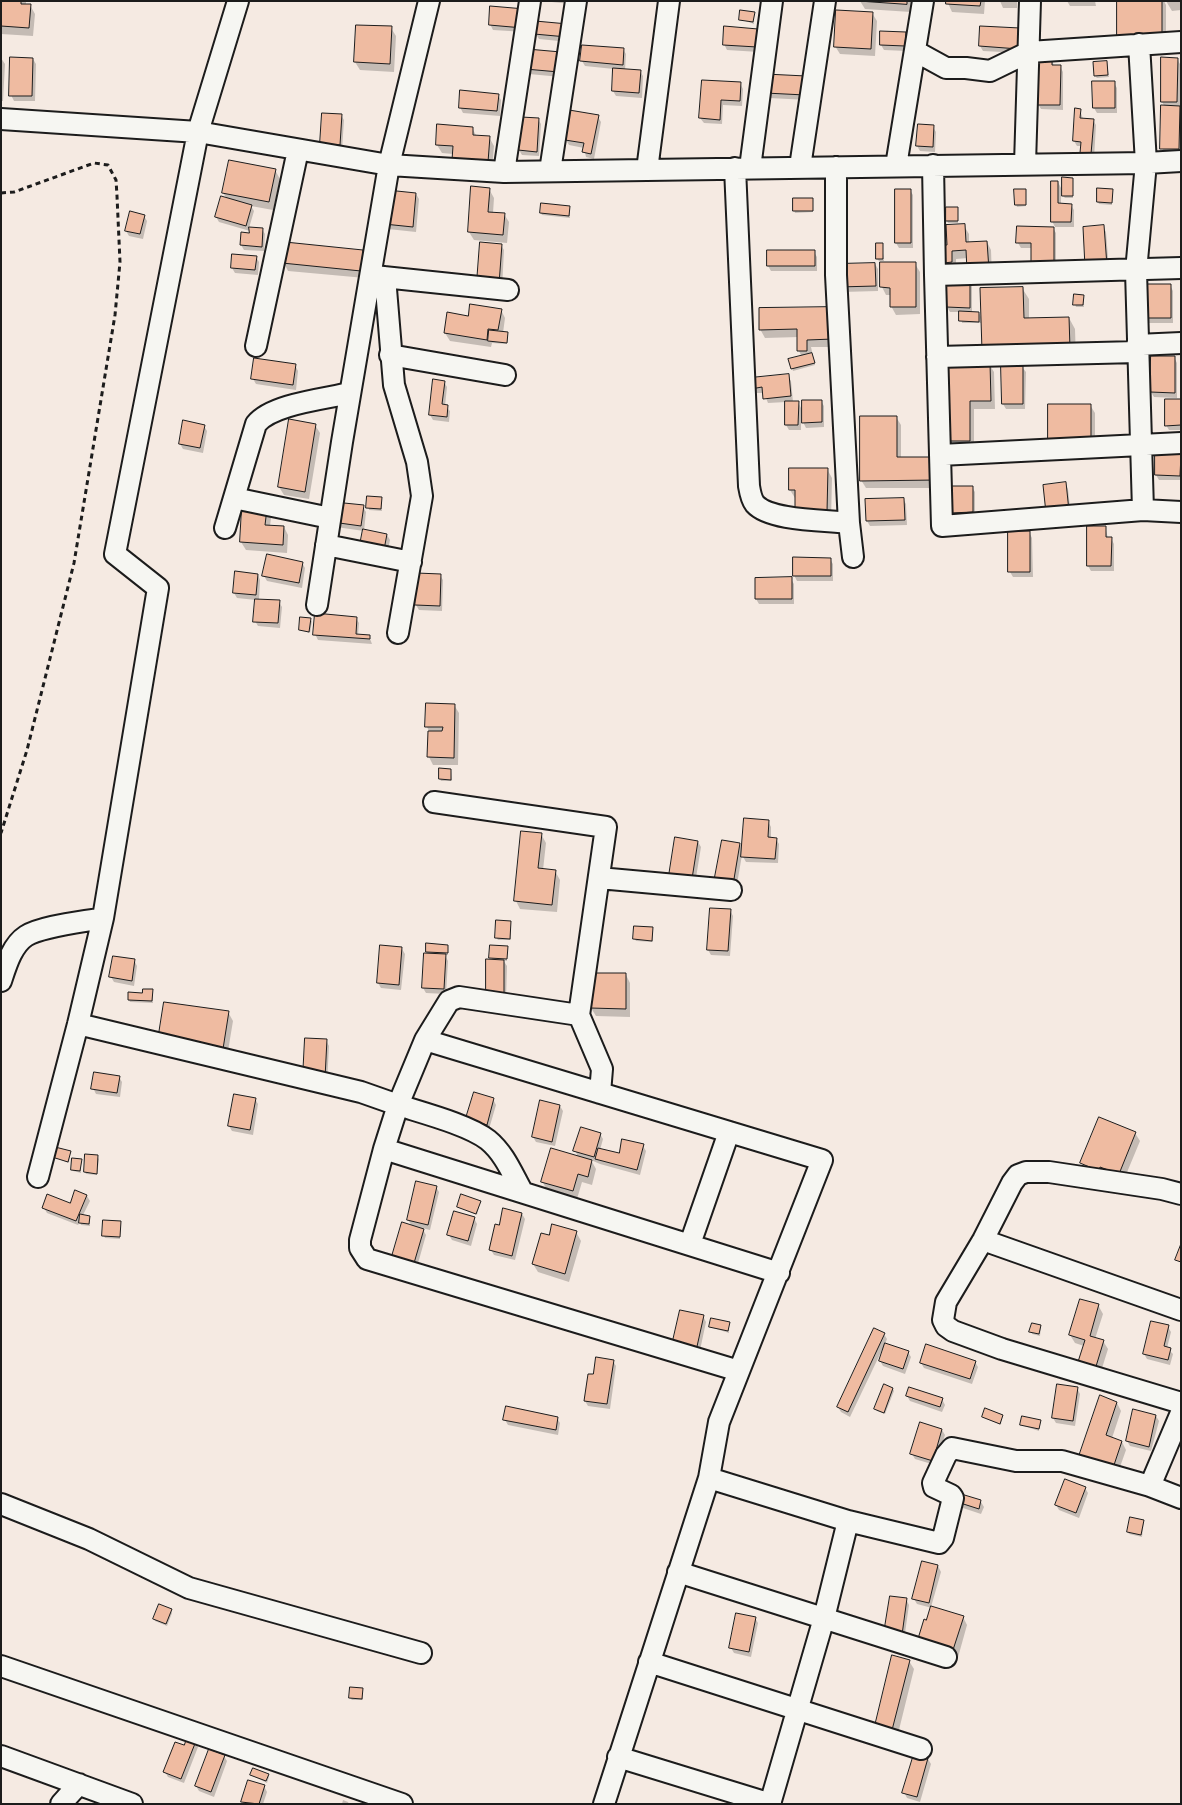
<!DOCTYPE html>
<style>
body{margin:0}
#map{position:relative;width:1182px;height:1805px;overflow:hidden;background:#f5eae2;font-family:"Indie Flower",sans-serif}
canvas{display:block}
.frame{position:absolute;inset:0;border:2px solid #1c1c1c;pointer-events:none}
</style>
<div id="map">
<canvas width="1182" height="1805"></canvas>
<div class="frame"></div>
</div>
<script>
const g = document.querySelector('canvas').getContext('2d');
g.lineJoin = 'round';
function fillPath(path, color) { g.fillStyle = color; g.fill(path, 'evenodd'); }
function stroke(path, color, width, dash) { g.strokeStyle = color; g.lineWidth = width; g.lineCap = dash ? 'butt' : 'round'; g.setLineDash(dash || []); g.stroke(path); }
fillPath(new Path2D(`
 M1,1H26V5H30L35,14L33,36L1,34Z
 M542,1H571V4Z
 M860,1H912L911,12L865,9Z
 M947,1H985L984,14L952,12Z
 M1000,1H1017V8H1003Z
 M1067,1H1095L1096,6H1070Z
 M1118,1H1164L1166,5V1V46Z
 M1166,1H1181V10L1172,11Z
 M491,7L525,32L493,30L490,24Z
 M872,13L877,21L875,56L840,54L835,46Z
 M754,14V24L740,19Z
 M567,25L569,42L539,39L536,34Z
 M981,27L1021,53L983,51L980,46Z
 M391,28L396,36L394,72L360,70L355,62Z
 M757,30L760,35L759,52L727,50L724,44Z
 M905,33L908,38L907,51L884,50L881,45Z
 M583,46L623,49L626,54L625,70L640,71L643,76L642,98L616,96L613,91L614,69L585,66L582,61Z
 M560,53L561,77L529,74L526,69Z
 M1051,57L1054,66H1060L1063,72V110L1041,109L1038,104Z
 M1,58L5,64L3,101H1Z
 M33,59L36,64L35,101H14L11,95Z
 M1177,59L1180,64L1181,154L1165,153L1162,148L1165,107L1162,102Z
 M1107,63L1109,77L1097,78L1095,76Z
 M805,78L808,100L769,98L766,93Z
 M703,81L740,83L743,89L742,106L723,105L722,124L704,123L700,118Z
 M1114,83L1117,88V113H1097L1094,108Z
 M498,95L501,100L500,116L463,113L460,107Z
 M1080,110L1083,119L1093,120L1096,125L1094,159L1085,158L1082,153V146H1077L1074,141Z
 M341,115L344,120L342,150L324,149Z
 M598,117L601,122L594,159L586,157L584,148L569,145L566,140Z
 M538,119L541,124L539,156L522,155L519,150Z
 M933,127L936,132L935,152L920,151L917,146Z
 M472,128L477,137H489L494,146L492,170L453,154L442,153L437,145Z
 M275,170L280,179L273,210L251,206L254,211L249,228L262,229L265,234L264,251L244,250L241,245L250,231L219,222L216,217L227,199L223,193Z
 M1073,179V198H1065L1063,196Z
 M1058,182L1061,188V205H1071L1074,210V227H1055L1052,221Z
 M472,188L489,189L494,198L493,213L504,214L509,222L507,243L474,240L469,232Z
 M896,190H910L913,195V248H899L896,243Z
 M1025,190L1026,206L1017,207L1016,204Z
 M1112,190V205L1099,204L1098,202Z
 M416,194L419,199L416,232L388,229L385,224Z
 M812,199L813,212L795,213L794,210Z
 M569,207L570,218L542,215L541,213Z
 M957,208L958,223H948L947,221Z
 M144,216L147,221L143,239L129,236L126,231Z
 M964,226L969,234V243L987,242L991,250L992,278L968,258L956,259V270H950L945,262L948,246Z
 M1103,227L1106,232L1109,270L1084,228Z
 M1053,228L1056,233V270L1033,248H1021L1018,243Z
 M501,245L504,250L502,289L481,287Z
 M882,245L884,261H879L877,259Z
 M362,251L367,259L365,278L288,271L284,263Z
 M814,252L817,257V271H771L768,266Z
 M256,257L259,262L258,275L235,273L232,268Z
 M875,264L878,269V291L842,292L839,286Z
 M915,264L920,272V314L896,315L891,306V295H886L882,287Z
 M947,279H969L972,285V313H979L982,319L1022,288L1029,299V319L1069,318L1075,329L1076,360L982,323H962L961,312H950L947,307Z
 M1170,285L1173,291V323H1146L1143,318Z
 M1083,296L1084,307H1076L1075,304Z
 M832,309L837,347H811L815,365L793,371L790,360L802,357L799,351V337L765,338L760,329Z
 M501,310L505,318L503,333L508,335L507,344L492,343L491,347L450,341L445,333L469,317Z
 M1152,357H1174L1177,363V398L1154,397L1151,392Z
 M989,364L994,372L995,409H974V449H952L947,441Z
 M295,365L298,371L296,390L256,384L253,379Z
 M1022,367L1026,372L1025,409H1006L1003,404Z
 M788,376L791,381L793,402H798L801,408V430H789L786,425V402L768,403L764,393H756L753,388Z
 M444,382L447,387L445,406L450,411L449,422L433,420L430,415Z
 M1181,400V430H1169L1166,425Z
 M821,401L824,406V427L806,428L803,422Z
 M1090,405L1095,413V449H1054Z
 M896,417L901,425V458H936L940,488H866L861,480Z
 M315,425L320,433L309,499L284,495L279,487Z
 M204,426L207,431L203,453L183,449L180,444Z
 M1156,455H1181V480H1159L1156,475Z
 M827,469L832,478L831,520L795,498L790,490Z
 M1065,483L1068,489L1071,516L1045,486Z
 M972,487L975,492V517H954L951,512Z
 M368,498L381,499L382,511L369,510Z
 M903,499L906,504L907,525L870,526L867,521Z
 M363,507L366,512L364,531L387,535L390,540L386,559L364,531L336,527L333,522Z
 M266,510L271,518L270,526L284,527L288,535L287,553L246,550L241,542Z
 M1105,527L1108,538H1111L1114,544V571H1091L1088,566Z
 M1029,532L1032,538L1033,577H1013L1010,572Z
 M830,559L833,564V581H797L794,575Z
 M302,563L305,568L302,588L267,581L264,576Z
 M258,575L260,580L259,600L279,602L282,607L280,628L258,626L255,621L256,600L237,598L234,593Z
 M440,575L443,580L442,611L419,610L416,605Z
 M756,579H791L794,584V604H759L756,599Z
 M301,618L312,621L310,633L300,630Z
 M356,618L359,623L358,635L369,636L372,644L318,640L315,634Z
 M454,705L459,713L458,765H433L429,757V731L427,727Z
 M451,770L452,781H441L440,779Z
 M768,821L771,827V839H776L779,844L778,863L746,862L742,855L736,890L718,887L740,844L743,850Z
 M541,834L546,843L543,870L555,871L560,880L557,912L520,909L516,901Z
 M698,842L701,847L694,890L673,887Z
 M730,910L733,916L730,956L711,955L708,950Z
 M510,922L511,940H498L496,937Z
 M652,928L653,942L636,941L635,939Z
 M448,946V955H445L448,961L446,994L426,993L423,988L428,955L427,952Z
 M507,948V961L503,960L507,966L506,1000H490L493,961L491,957Z
 M402,949L405,954L401,990L381,988L378,983Z
 M134,960L137,966L134,986L114,982L111,977Z
 M592,974L626,975L630,983V1017L596,1016L591,1008Z
 M152,990L153,1003L130,1002L129,1000Z
 M228,1012L233,1021L227,1057L160,1039Z
 M306,1039L326,1040L329,1046L327,1083Z
 M119,1077L122,1082L120,1097L96,1094L93,1088Z
 M255,1099L258,1104L253,1135L232,1131L229,1126Z
 M493,1099L496,1105L489,1129L470,1123Z
 M560,1106L563,1111L555,1146L536,1142L533,1137Z
 M1135,1133L1140,1141L1123,1182L1087,1171L1082,1163Z
 M600,1134L603,1139L600,1150L619,1155L643,1146L646,1151L640,1175L600,1164L591,1160L596,1169L592,1185L582,1182L577,1199L547,1190L542,1181L578,1157L575,1150Z
 M70,1152L69,1163L53,1157Z
 M86,1156L97,1157L99,1159L97,1175L86,1174L85,1172Z
 M81,1160V1173L73,1171L72,1169Z
 M436,1187L439,1192L430,1230L422,1228L426,1235L415,1274L412,1226L408,1220Z
 M87,1196L90,1201L83,1215L90,1217V1226L81,1225L80,1222L78,1225L47,1213L44,1208L70,1204Z
 M480,1202L477,1215L458,1207Z
 M522,1214L525,1219L515,1260L494,1255L491,1250L500,1227Z
 M474,1218L477,1224L471,1246L452,1240L449,1235Z
 M120,1222V1239L105,1238L104,1236Z
 M576,1232L581,1241L569,1282L538,1272L533,1264Z
 M1098,1305L1103,1314L1095,1339L1103,1341L1108,1349L1098,1381L1084,1346L1075,1343L1070,1335Z
 M703,1316L706,1322L699,1355L676,1350Z
 M729,1323V1333L710,1327Z
 M1041,1326L1040,1336L1032,1334L1031,1331Z
 M1168,1327L1171,1332L1167,1348L1173,1354L1170,1365L1147,1359L1144,1354Z
 M884,1334L887,1339L885,1344L908,1352L911,1357L905,1374L883,1366L880,1361L884,1350H882L850,1417L841,1412L838,1407Z
 M613,1361L616,1366L610,1409L588,1406L585,1401L594,1376Z
 M975,1362L978,1367L972,1384L924,1368L921,1363Z
 M1077,1388L1080,1394L1075,1426L1056,1423L1053,1418Z
 M893,1389L894,1391L885,1414L877,1411L875,1408Z
 M907,1396L942,1399L945,1405L942,1412L910,1401Z
 M1117,1403L1121,1411L1112,1438L1122,1442L1126,1450L1115,1481L1083,1470Z
 M1002,1416L1001,1425L983,1417Z
 M1156,1416L1159,1421L1151,1451L1130,1446L1127,1441Z
 M557,1418L560,1423L558,1435L508,1425L505,1420Z
 M1040,1422L1039,1431L1021,1425Z
 M942,1430L945,1435L935,1465L915,1459L912,1454Z
 M1085,1488L1088,1493L1079,1518L1059,1510L1056,1505Z
 M927,1492L981,1502L984,1507L981,1514L930,1497Z
 M1144,1521L1142,1537L1129,1534L1128,1532Z
 M938,1566L941,1572L931,1607L963,1617L967,1625L957,1661L923,1650L932,1608L917,1604L914,1599Z
 M906,1599L909,1605L904,1640L889,1638Z
 M171,1610L172,1613L167,1626L155,1621L154,1619Z
 M755,1618L758,1623L751,1657L734,1653L731,1648Z
 M909,1661L914,1669L896,1742L880,1738Z
 M362,1689L363,1700H352L350,1698Z
 M195,1742L198,1747L184,1783L168,1777L165,1772L185,1747Z
 M224,1756L227,1761L214,1797L199,1791L196,1786Z
 M928,1759L931,1764L920,1802L907,1798L904,1792Z
 M251,1775H268L269,1777L267,1783Z
 M264,1786L267,1792L263,1804H244L243,1802Z
 M343,1800L348,1802L349,1804H342Z`), '#0003');
const building = new Path2D(`
 M1,1H21V4H31L29,28L1,26Z
 M859,1H907V4Z
 M946,1H981L980,6L946,4Z
 M1117,1H1162V39H1117Z
 M490,6L525,9L523,28L489,25Z
 M740,10L755,12L753,22L739,20Z
 M836,10L873,12L871,49L834,47Z
 M535,21L568,24L567,37L534,34Z
 M356,25L392,26L390,64L354,62Z
 M724,26L758,29L757,47L723,45Z
 M980,26L1020,28L1019,49L979,46Z
 M880,31L906,32L905,46L880,45Z
 M582,45L624,48L623,65L580,61Z
 M527,49L561,52L559,72L525,69Z
 M1037,56H1052V65H1061L1060,105H1036Z
 M10,57L33,58L32,96H9Z
 M1161,57L1178,58L1177,102H1161Z
 M1107,61L1108,75L1094,76L1093,62Z
 M613,68L641,70L639,93L612,91Z
 M765,74L806,76L805,95L765,93Z
 M702,80L741,82L740,101L721,100L720,120L699,118Z
 M1092,81H1115V108H1093Z
 M460,90L499,94L497,111L459,108Z
 M1161,105L1180,106L1179,149H1160Z
 M1075,108L1081,109L1080,118L1094,119L1091,154L1080,153L1081,142L1073,141Z
 M569,110L599,115L591,154L582,152L584,143L565,140Z
 M322,113L342,114L340,145L320,144Z
 M521,117L539,118L537,152L518,150Z
 M437,124L473,127V135L490,136L488,162L452,160L453,146L436,145Z
 M918,124L934,125L933,147L916,146Z
 M229,160L276,169L269,202L222,193Z
 M1062,177L1073,178V196H1062Z
 M1051,181H1058V203L1072,204L1071,222H1051Z
 M471,186L490,188L488,212L505,213L503,235L468,232Z
 M1097,188L1113,189L1112,203L1097,202Z
 M895,189H911V243H895Z
 M1014,189H1026V205H1015Z
 M387,190L416,193L413,227L384,224Z
 M221,196L252,205L246,226L215,217Z
 M793,198H813V211H793Z
 M541,203L570,206L569,216L540,213Z
 M946,207H958V221H946Z
 M130,211L145,215L140,234L125,231Z
 M965,224L966,242L987,241L989,270L967,271L966,250L952,251V262L944,263L943,245H947L946,225Z
 M1104,225L1107,266L1085,267L1083,227Z
 M1017,226L1054,227V265H1031V243H1016Z
 M249,227L263,228L262,247L240,245L241,232L249,233Z
 M285,242L363,250L361,271L282,263Z
 M480,242L502,244L499,284L477,282Z
 M876,243H883V259H876Z
 M767,250H815V266H767Z
 M232,254L257,256L255,270L231,268Z
 M880,262H916V307H890V288L880,287Z
 M875,263L876,286L838,287L837,264Z
 M946,278H970V308L946,307Z
 M1142,284H1171V318H1142Z
 M1023,287L1024,318L1069,317L1070,349L982,351L980,288Z
 M1074,294L1084,295L1083,305H1073Z
 M470,304L502,309L498,330L488,329L487,340L444,333L447,312L468,316Z
 M833,307V339L807,340V351H797V329L759,330V308Z
 M959,311L979,312V322L959,321Z
 M489,330L508,332L507,343L488,341Z
 M812,353L815,363L791,369L788,359Z
 M1151,356H1175V393L1150,392Z
 M254,358L296,364L293,385L251,379Z
 M945,363H990L991,401H970V441H946Z
 M1001,366H1023V404H1002Z
 M789,374L791,396L763,399L762,387L751,389L750,378Z
 M433,379L445,381L442,404L448,405L447,417L429,415Z
 M1165,399H1181V425L1165,426Z
 M802,400H822V422L802,423Z
 M785,401H799L798,425H785Z
 M1048,404H1091V441L1048,442Z
 M860,416H897V457H936V480L860,481Z
 M289,419L316,424L305,492L278,487Z
 M183,420L205,425L200,448L179,444Z
 M1155,453L1181,454L1180,476L1155,475Z
 M789,468H828L827,512H795V490H789Z
 M1066,482L1069,511L1046,513L1043,485Z
 M950,486H973V512L950,513Z
 M367,496L382,497L381,509L366,508Z
 M904,498L905,520L866,521L865,499Z
 M334,502L364,505L361,526L332,522Z
 M242,507L267,509L265,525L284,526L283,545L240,542Z
 M1087,526H1106V537H1112L1111,566H1087Z
 M363,529L387,534L383,555L359,550Z
 M1008,531H1030V572H1008Z
 M267,554L303,562L299,583L262,576Z
 M793,557L831,558V576H793Z
 M235,571L258,574L256,595L233,593Z
 M416,573L441,574L440,606L415,605Z
 M792,577V599H755V578Z
 M255,599L280,600L278,623L253,622Z
 M315,613L357,617L356,634L370,635V639L313,635Z
 M300,617L311,618L309,632L299,630Z
 M426,703L455,704L454,758L427,757L428,731H442L443,727H425Z
 M439,768L451,769V780L439,779Z
 M744,818L769,820L768,837L777,838L775,859L741,857Z
 M521,831L542,833L538,868L556,870L552,905L514,901Z
 M675,837L698,841L691,885L668,882Z
 M722,840L740,843L733,885L714,882Z
 M710,908L731,909L728,951L707,950Z
 M496,920L511,921L510,939L495,938Z
 M634,926L653,927L652,941L633,939Z
 M426,943L448,945V953L426,952Z
 M380,945L402,947L399,985L377,983Z
 M490,945L508,946L507,959L489,958Z
 M424,953L446,954L444,989L422,988Z
 M113,956L135,959L132,981L109,977Z
 M486,959L504,960V995H486Z
 M590,973H626V1009L590,1008Z
 M143,989H153L152,1001L128,1000V992L142,993Z
 M164,1002L229,1011L223,1049L158,1040Z
 M305,1038L327,1039L325,1078L303,1077Z
 M94,1072L120,1076L117,1093L91,1089Z
 M474,1092L494,1098L487,1125L466,1118Z
 M234,1094L256,1098L250,1130L228,1126Z
 M540,1100L560,1105L552,1142L532,1137Z
 M1099,1117L1136,1132L1119,1174L1100,1167L1099,1171L1080,1163Z
 M581,1127L601,1133L594,1157L573,1151Z
 M622,1139L644,1144L637,1170L595,1159L598,1148L619,1153Z
 M55,1147L71,1151L68,1162L52,1157Z
 M551,1148L592,1160L588,1177L578,1174L573,1191L541,1182Z
 M85,1154L98,1155L97,1174L84,1172Z
 M72,1158L82,1159L80,1171L71,1170Z
 M416,1181L437,1186L428,1225L407,1220Z
 M75,1190L87,1195L76,1221L42,1208L47,1194L70,1203Z
 M461,1194L481,1201L476,1214L457,1207Z
 M503,1208L522,1213L512,1256L489,1250L495,1224L499,1225Z
 M454,1211L475,1217L468,1241L447,1235Z
 M80,1214L90,1216L89,1224L79,1223Z
 M103,1220L121,1221L120,1237L102,1236Z
 M402,1222L424,1229L412,1270L390,1263Z
 M552,1224L577,1231L565,1274L532,1264L541,1233L549,1235Z
 M1181,1244V1262L1175,1260Z
 M1080,1299L1099,1304L1090,1336L1104,1340L1094,1373L1076,1368L1085,1340L1069,1335Z
 M680,1310L704,1315L696,1351L672,1345Z
 M711,1318L730,1322L728,1331L709,1327Z
 M1151,1321L1169,1325L1164,1346L1171,1348L1168,1360L1143,1354Z
 M1032,1323L1041,1325L1039,1334L1029,1332Z
 M874,1328L885,1333L848,1412L837,1407Z
 M885,1343L909,1351L903,1369L879,1361Z
 M926,1344L976,1361L970,1379L920,1363Z
 M596,1357L614,1360L607,1404L584,1401L588,1374H593Z
 M884,1384L893,1388L884,1413L874,1409Z
 M1057,1384L1078,1387L1073,1421L1052,1418Z
 M909,1387L943,1398L940,1407L906,1396Z
 M1100,1395L1117,1402L1106,1435L1122,1441L1111,1474L1077,1462Z
 M506,1406L558,1417L556,1430L503,1420Z
 M985,1408L1003,1415L1000,1424L982,1417Z
 M1133,1409L1156,1415L1149,1447L1126,1441Z
 M1022,1416L1041,1420L1039,1429L1020,1425Z
 M920,1422L942,1429L933,1461L910,1454Z
 M1065,1479L1086,1487L1076,1513L1055,1505Z
 M928,1484L981,1500L979,1509L926,1492Z
 M1130,1517L1144,1520L1141,1535L1127,1532Z
 M922,1561L938,1565L929,1603L912,1599Z
 M890,1596L907,1598L902,1635L884,1633Z
 M159,1604L172,1609L166,1624L153,1619Z
 M931,1606L964,1616L952,1653L917,1642L924,1619L926,1620Z
 M736,1613L756,1617L749,1652L729,1648Z
 M892,1655L910,1660L891,1734L874,1730Z
 M350,1687L363,1688L362,1699L349,1698Z
 M187,1738L196,1741L181,1779L163,1772L175,1742L184,1745Z
 M209,1749L225,1755L211,1792L195,1786Z
 M914,1754L928,1758L917,1797L902,1793Z
 M253,1768L269,1774L266,1781L250,1775Z
 M248,1780L265,1785L259,1804L241,1802Z`);
fillPath(building, '#efbba1');
stroke(building, '#1c1c1c', 1);
const minor = new Path2D(`
 M1139,44L1146,163L1136,271L1143,510
 M915,51L946,68H966L990,71L1029,52L1181,42
 M1,119L198,132L389,165L504,172L1146,163L1181,161
 M1025,164L1030,1
 M933,165L935,275L1181,268
 M896,166L923,1
 M800,167L825,1
 M836,167V275L849,523L853,557
 M735,168L749,486C750,492 751,499 755,504C770,521 826,520 849,523
 M750,168L772,1
 M647,170L669,1
 M550,171L576,1
 M504,172L530,1
 M935,275L942,526L1143,510L1181,512
 M374,276L508,290
 M385,277L394,385L417,462L422,496L398,633
 M1137,345L1181,343
 M256,346L298,150
 M390,355L505,375
 M937,357L1137,352
 M940,455L1181,443
 M234,498L330,518
 M225,528L256,424C272,404 325,399 350,393
 M326,545L411,562
 M317,605L342,442L389,165L429,1
 M434,802L606,827L579,1015L602,1069L600,1093
 M599,878L731,890
 M1,981C6,966 12,945 26,936C42,926 82,922 103,918L158,588L115,554L198,132L238,1
 M78,1024L361,1092L398,1105L425,1040L822,1160L719,1422L709,1478L848,1521L939,1543L943,1538L953,1498L951,1495L934,1487L933,1483L946,1455L952,1448L1016,1461H1062L1150,1486L1181,1498
 M425,1040L449,1001L459,997L579,1015
 M384,1149L360,1240V1248L367,1259L739,1371
 M38,1177L78,1024L103,918
 M522,1191C512,1173 504,1153 488,1140C469,1125 423,1113 398,1105L384,1149L779,1273
 M1181,1194L1162,1189L1049,1172H1026L1018,1175L1012,1183L983,1240L946,1302L943,1320L946,1326L953,1331L1002,1349L1181,1403
 M983,1240L1181,1310
 M690,1244L729,1132
 M1150,1486L1181,1413
 M1,1504L89,1539L189,1588L421,1653
 M678,1572L946,1657
 M649,1662L921,1749
 M1,1666L402,1804
 M1,1756L132,1804
 M618,1757L771,1804
 M61,1804L79,1784
 M604,1804L709,1478
 M770,1804L824,1618L848,1521`);
stroke(minor, '#1c1c1c', 24);
stroke(new Path2D(`
 M1,193L14,192L94,163L108,165L116,180L117,196L120,262L115,315L74,563L27,750L1,833`), '#1c1c1c', 3, [5, 4]);
stroke(minor, '#f6f6f2', 20);
</script>
